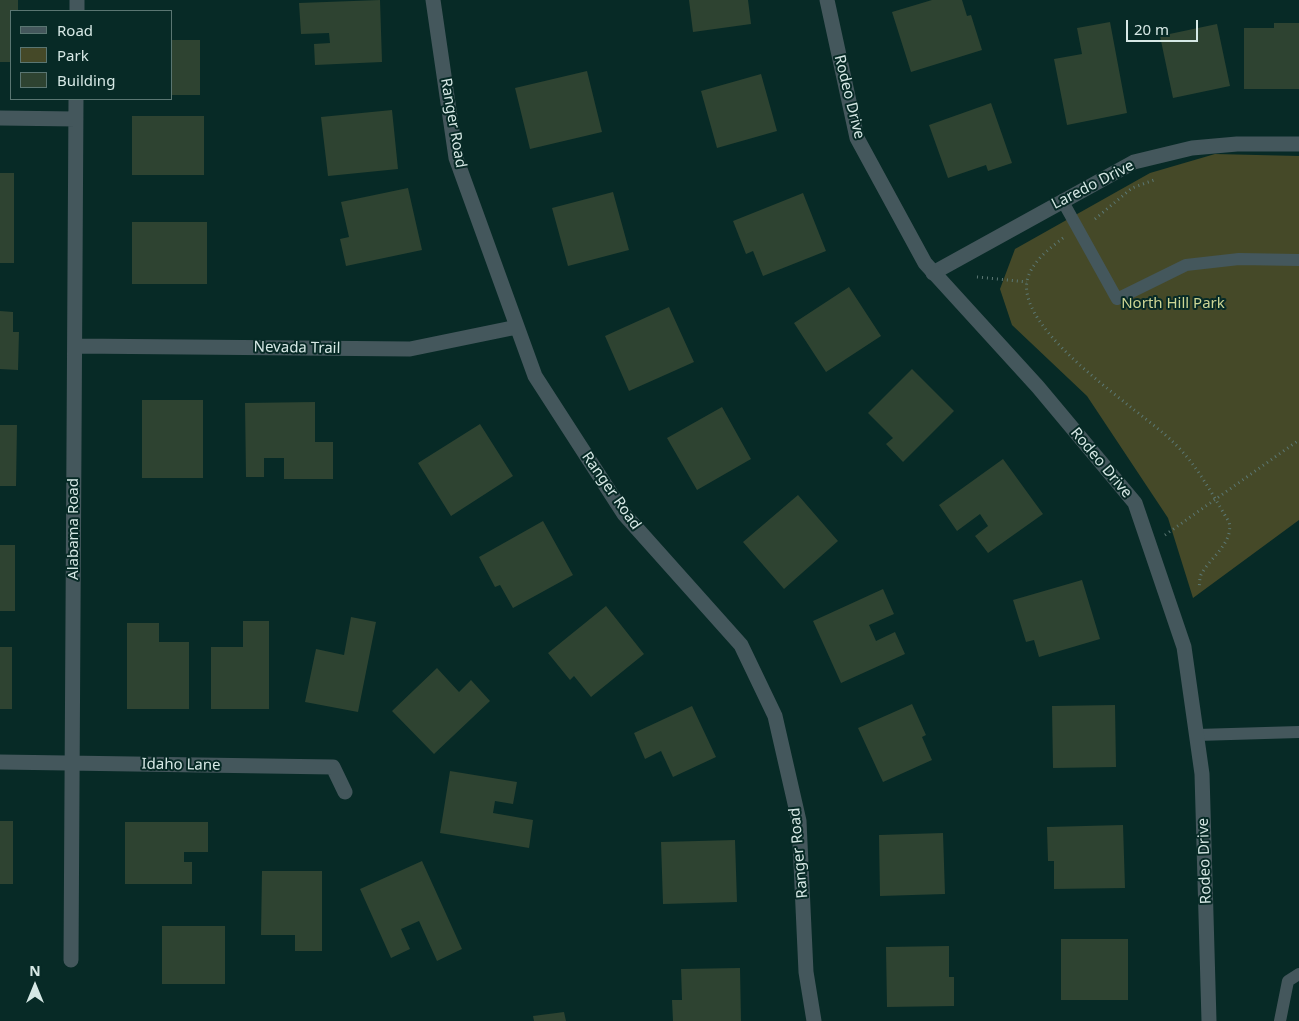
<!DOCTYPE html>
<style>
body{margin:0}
#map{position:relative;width:1299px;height:1021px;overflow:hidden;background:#072a26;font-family:"Noto Sans",sans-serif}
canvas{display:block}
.legend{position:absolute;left:10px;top:10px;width:162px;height:90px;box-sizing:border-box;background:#072a26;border:1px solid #5a7672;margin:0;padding:6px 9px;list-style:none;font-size:15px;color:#d6e8e5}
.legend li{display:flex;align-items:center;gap:10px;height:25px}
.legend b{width:25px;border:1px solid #5a7672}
.north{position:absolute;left:10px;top:961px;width:50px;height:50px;-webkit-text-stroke:4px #072a26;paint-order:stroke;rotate:0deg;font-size:14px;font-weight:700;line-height:20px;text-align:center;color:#d6e8e5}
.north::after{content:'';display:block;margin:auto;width:18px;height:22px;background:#d6e8e5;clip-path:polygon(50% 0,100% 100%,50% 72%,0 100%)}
.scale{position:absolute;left:1126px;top:20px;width:72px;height:22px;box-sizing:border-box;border:2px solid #d6e8e5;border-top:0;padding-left:6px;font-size:15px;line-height:18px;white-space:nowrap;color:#d6e8e5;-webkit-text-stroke:4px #072a26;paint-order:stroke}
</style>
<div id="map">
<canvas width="1299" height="1021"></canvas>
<ul class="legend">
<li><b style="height:6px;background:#44575c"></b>Road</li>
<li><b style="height:14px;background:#454928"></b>Park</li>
<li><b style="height:14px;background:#2e4331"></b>Building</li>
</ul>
<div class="north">N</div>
<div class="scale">20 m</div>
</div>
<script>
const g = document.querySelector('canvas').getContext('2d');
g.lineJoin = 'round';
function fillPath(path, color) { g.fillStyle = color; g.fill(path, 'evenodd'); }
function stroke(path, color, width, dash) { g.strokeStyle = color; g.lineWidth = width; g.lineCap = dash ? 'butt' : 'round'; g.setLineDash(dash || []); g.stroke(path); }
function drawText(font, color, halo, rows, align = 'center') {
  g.font = font + ' "Noto Sans",sans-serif'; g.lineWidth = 4; g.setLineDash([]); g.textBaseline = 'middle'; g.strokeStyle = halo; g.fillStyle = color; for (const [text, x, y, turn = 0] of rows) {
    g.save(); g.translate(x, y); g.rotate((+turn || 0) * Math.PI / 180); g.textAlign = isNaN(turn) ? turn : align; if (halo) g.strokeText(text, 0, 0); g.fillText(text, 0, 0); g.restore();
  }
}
fillPath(new Path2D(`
 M1215,154L1299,156V520L1193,598L1168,518L1087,396L1012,325L1000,289L1015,249L1150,173Z`), '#454928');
fillPath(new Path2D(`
 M0,0H18V11H11V62H0Z
 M380,0L382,62L315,65L314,44L330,43L329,33L301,34L299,3Z
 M689,0H748L751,24L693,32Z
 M932,0H962L967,16L971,15L982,50L911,72L892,12Z
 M1110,22L1127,113L1067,125L1054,59L1082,54L1077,28Z
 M1274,23H1299V89H1244V28H1274Z
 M1217,24L1230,86L1173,98L1160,36Z
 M171,40H200V95H171Z
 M587,71L602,132L530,149L515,88Z
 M761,74L777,131L717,148L701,91Z
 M991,103L1012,163L988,171L986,165L948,178L929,125Z
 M392,110L398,169L328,176L321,117Z
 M132,116H204V175H132Z
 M0,173H14V263H0Z
 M408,188L422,250L346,266L340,239L349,237L341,202Z
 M613,192L629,250L568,266L552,208Z
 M803,193L826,251L763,276L753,251L746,254L733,221Z
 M132,222H207V284H132Z
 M849,287L881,336L826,372L794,323Z
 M669,307L694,362L629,391L605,336Z
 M0,311L13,312V332H19L18,370L0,369Z
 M912,369L954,411L903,462L886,444L893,438L868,413Z
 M142,400H203V478H142Z
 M315,402V442H333V479H284V458H264V477H246L245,403Z
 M722,407L751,459L697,490L667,438Z
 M480,424L513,476L451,516L418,463Z
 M0,425H17L16,486H0Z
 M1003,459L1043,514L988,553L975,536L988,526L980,514L957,531L939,505Z
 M798,495L838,541L784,589L743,542Z
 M543,521L573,575L513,608L500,585L495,587L479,557Z
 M0,545H15V611H0Z
 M1082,580L1100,639L1039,657L1034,640L1026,642L1013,600Z
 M883,589L894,614L869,625L876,641L895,632L905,654L841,683L813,621Z
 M606,606L644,654L591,697L574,676L570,680L548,653Z
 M351,617L376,622L358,712L305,702L316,649L344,655Z
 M243,621H269V709H211V647H243Z
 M127,623H159V642H189V709H127Z
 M0,647H12V709H0Z
 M437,668L459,692L471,680L490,701L434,754L392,711Z
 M912,704L926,735L922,737L932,760L883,782L858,728Z
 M1115,705L1116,767L1053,768L1052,706Z
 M692,706L716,757L673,777L661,751L645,759L634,733Z
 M450,771L517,782L513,804L495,801L493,813L533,820L529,848L440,833Z
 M0,821H13V884H0Z
 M125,822H208V852H184V862H192V884H125Z
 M1123,825L1125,888L1054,889V861H1048L1047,827Z
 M943,833L945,894L880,896L879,835Z
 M735,840L737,902L663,904L661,842Z
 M422,861L462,949L437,961L419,921L401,929L410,949L391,958L360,889Z
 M262,871H322V951H295V935H261Z
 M162,926H225V984H162Z
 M1061,939H1128V1000H1061Z
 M949,946V977H954V1006L887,1007L886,947Z
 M740,968L741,1021H673L672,1000H682L681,969Z
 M564,1012L566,1021H534L533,1016Z`), '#2e4331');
stroke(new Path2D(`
 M1095,219L1132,188L1154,180
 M1063,238C1049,249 1031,262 1027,281C1018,333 1139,409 1172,441C1196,463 1212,494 1229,522C1234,542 1211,557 1202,573C1199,577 1200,583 1199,588
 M977,277L1027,282
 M1165,535L1299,440`), '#5c7874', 3, [1, 4]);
stroke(new Path2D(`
 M1062,200L1117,299L1186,265L1239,259L1299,260
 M1197,735L1299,732
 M1280,1021L1288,981L1299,974`), '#44575c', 12);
stroke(new Path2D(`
 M433,0L456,158L535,376L624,514L741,645L775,716L799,821L806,972L814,1021
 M77,11V0
 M0,118L76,119
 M933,273L1134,162L1192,148L1237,144H1299
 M75,346L410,349L517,327
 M0,762L333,767L345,792
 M71,960L76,99`), '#44575c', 15);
stroke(new Path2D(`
 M827,0L857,138L925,263L1038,387L1135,503L1184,647L1202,774L1209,1021`), '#44575c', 15);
drawText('15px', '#d6e8e5', '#072a26', [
 ["Rodeo Drive",849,97,76],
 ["Ranger Road",453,123,80],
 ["Laredo Drive",1093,185,-27],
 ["Nevada Trail",297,348,1],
 ["Rodeo Drive",1101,463,50],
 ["Ranger Road",611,491,55],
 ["Alabama Road",74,529,-90],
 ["Idaho Lane",181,765,1],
 ["Ranger Road",799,853,-95],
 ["Rodeo Drive",1205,861,-92]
]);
drawText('15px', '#cdd594', '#072a26', [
 ["North Hill Park",1173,304]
]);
</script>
